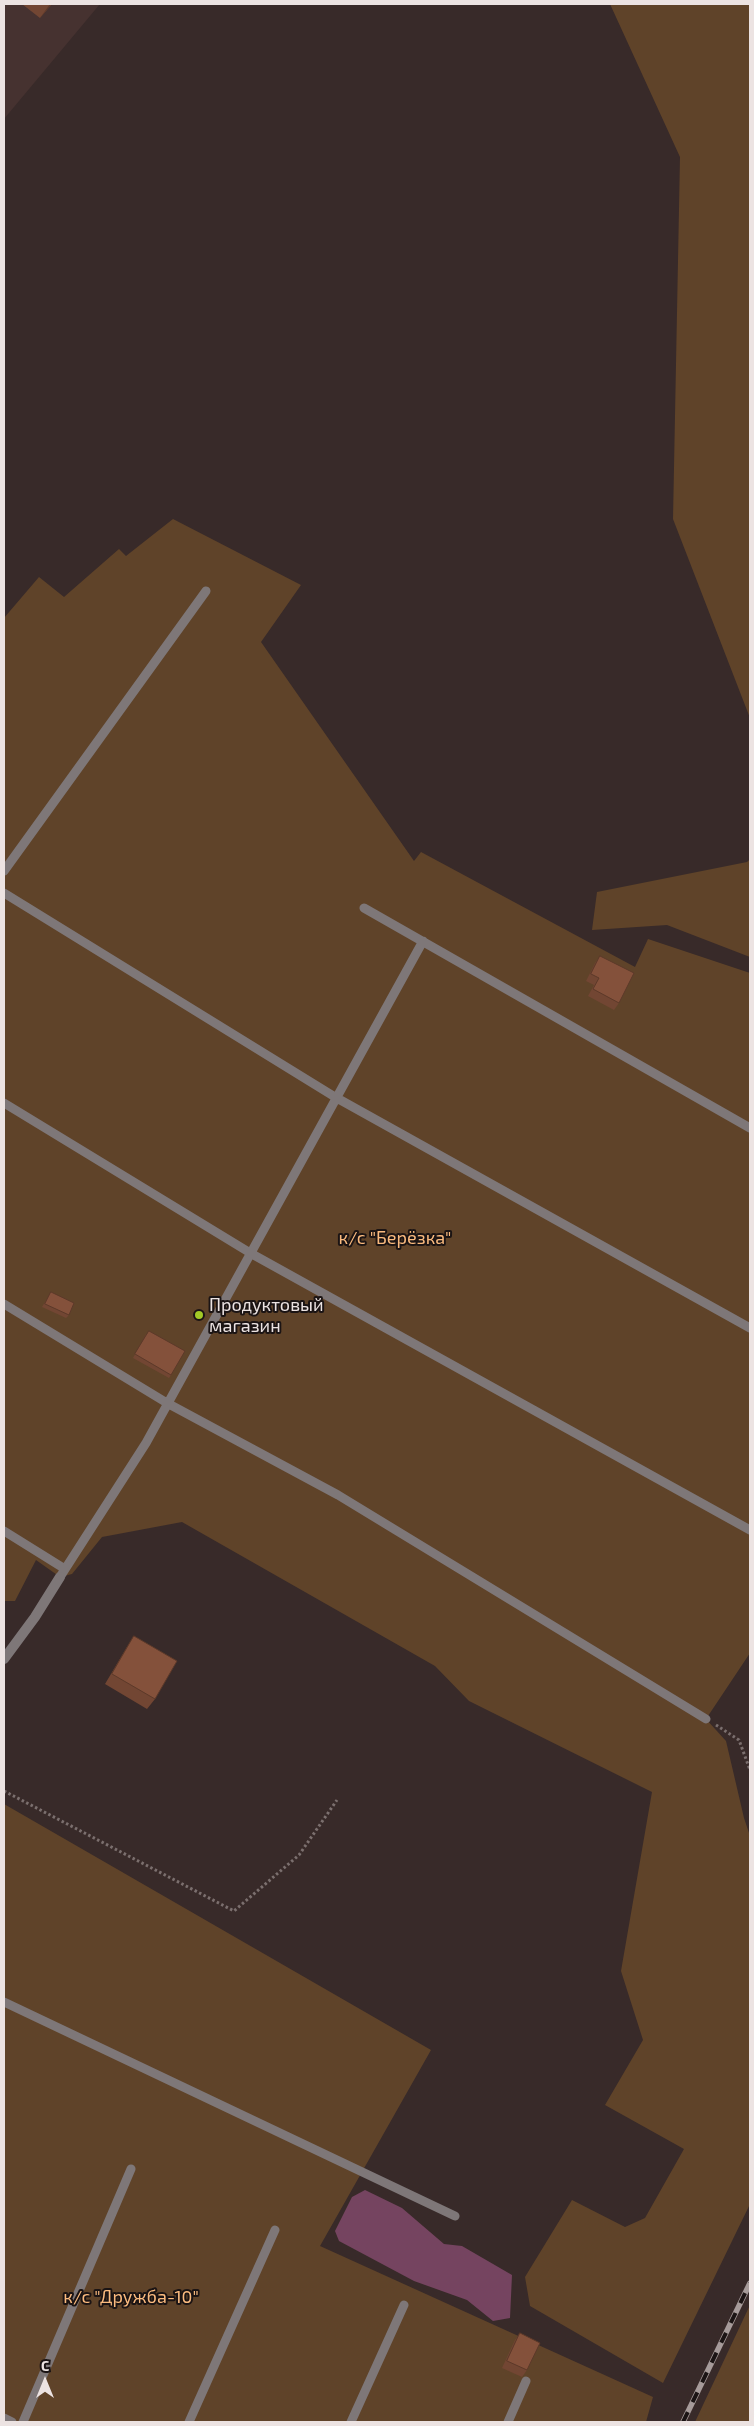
<!DOCTYPE html>
<meta charset="utf-8">
<style>
body{margin:0}
#map{position:relative;width:754px;height:2426px;overflow:hidden;background:#382a29;font-family:"Exo 2",sans-serif}
canvas{display:block}
.frame{position:absolute;inset:0;border:5px solid #ece3e2;pointer-events:none}
.north{position:absolute;left:20px;top:2356px;width:50px;height:50px;-webkit-text-stroke:4px #1b1414;paint-order:stroke;rotate:0deg;font-size:14px;font-weight:700;line-height:20px;text-align:center;color:#ece3e2}
.north::after{content:'';display:block;margin:auto;width:18px;height:22px;background:#ece3e2;clip-path:polygon(50% 0,100% 100%,50% 72%,0 100%)}
</style>
<div id="map">
<canvas width="754" height="2426"></canvas>
<div class="frame"></div>
<div class="north">С</div>
</div>
<script>
const g = document.querySelector('canvas').getContext('2d');
g.lineJoin = 'round';
function fillPath(path, color) { g.fillStyle = color; g.fill(path, 'evenodd'); }
function stroke(path, color, width, dash) { g.strokeStyle = color; g.lineWidth = width; g.lineCap = dash ? 'butt' : 'round'; g.setLineDash(dash || []); g.stroke(path); }
function drawText(font, color, halo, rows, align = 'center') {
  g.font = font + ' "Exo 2",sans-serif'; g.lineWidth = 4; g.setLineDash([]); g.textBaseline = 'middle'; g.strokeStyle = halo; g.fillStyle = color; for (const [text, x, y, turn = 0] of rows) {
    g.save(); g.translate(x, y); g.rotate((+turn || 0) * Math.PI / 180); g.textAlign = isNaN(turn) ? turn : align; if (halo) g.strokeText(text, 0, 0); g.fillText(text, 0, 0); g.restore();
  }
}
fillPath(new Path2D(`
 M4,4H100L4,119Z`), '#463230');
fillPath(new Path2D(`
 M610,4H750V718L673,519L680,157Z
 M173,519L301,585L261,642L414,861L421,852L635,967L648,939L750,973V1653L706,1719L726,1741L744,1818L750,1836V2204L663,2383L530,2306L525,2277L572,2200L625,2227L645,2218L684,2149L605,2105L643,2040L621,1971L652,1792L469,1701L435,1666L182,1522L102,1537L72,1574L60,1577L36,1560L15,1601H4V618L39,577L64,597L119,549L126,556Z
 M750,859V957L667,925L592,930L597,892L747,862Z
 M4,1804L431,2050L320,2246L653,2397L646,2422H4Z
 M750,2305V2422H695Z`), '#5f4329');
fillPath(new Path2D(`
 M365,2190L402,2208L444,2244L462,2246L512,2275L510,2318L493,2321L467,2300L414,2281L339,2241L335,2231L352,2197Z`), '#754460');
stroke(new Path2D(`
 M716,1725L739,1740L750,1770
 M4,1791L234,1911L299,1855L337,1800`), '#7b6f6e', 3, [2.5, 2.5]);
stroke(new Path2D(`
 M4,871L206,591
 M4,893L335,1097L750,1328
 M364,908L750,1128
 M4,1103L252,1254L750,1530
 M4,1304L167,1403L338,1495L706,1719
 M4,1531L65,1569
 M60,1577L146,1443L423,941
 M4,2002L455,2216
 M4,2418L12,2422
 M23,2422L131,2169
 M189,2422L275,2230
 M351,2422L404,2305
 M508,2422L526,2381`), '#7e7778', 9);
stroke(new Path2D(`
 M4,1659L35,1617L60,1577`), '#7e7778', 10);
const rail = new Path2D(`
 M683,2422L750,2283`);
stroke(rail, '#a69b9a', 5.5);
stroke(rail, '#1b1414', 4, [11]);
fillPath(new Path2D(`
 M22,4H52L40,18Z
 M600,956L619,1003L614,1010L588,996L594,985L586,981L595,963Z
 M51,1292L69,1315L66,1318L42,1307Z
 M146,1334L171,1375L169,1378L133,1358Z
 M134,1636L155,1699L147,1709L105,1684L127,1647Z
 M520,2333L527,2370L522,2377L502,2368L515,2340Z`), '#724633');
fillPath(new Path2D(`
 M50,4H52L40,18Z`), '#5c3929');
const building = new Path2D(`
 M600,956L634,973L619,1003L593,989L599,978L591,974Z
 M51,1292L74,1303L69,1315L45,1304Z
 M149,1331L185,1351L171,1375L135,1354Z
 M134,1636L177,1661L155,1699L112,1674Z
 M520,2333L540,2343L527,2370L507,2361Z`);
fillPath(building, '#84513b');
stroke(building, '#5c3929', 1);
for (const [x, y, r, color] of [
 [199,1315,5,"#a3c926"]
]) { const dot = new Path2D(); dot.arc(x, y, r, 0, 2 * Math.PI); g.fillStyle = color; g.fill(dot); stroke(dot, '#1b1414', 2); }
drawText('18px', '#fbbb7f', '#1b1414', [
 ["к/с \"Берёзка\"",395,1238],
 ["к/с \"Дружба-10\"",131,2297]
]);
drawText('18px', '#ece3e2', '#1b1414', [
 ["Продуктовый",209,1305],
 ["магазин",209,1326]
], 'left');
</script>
